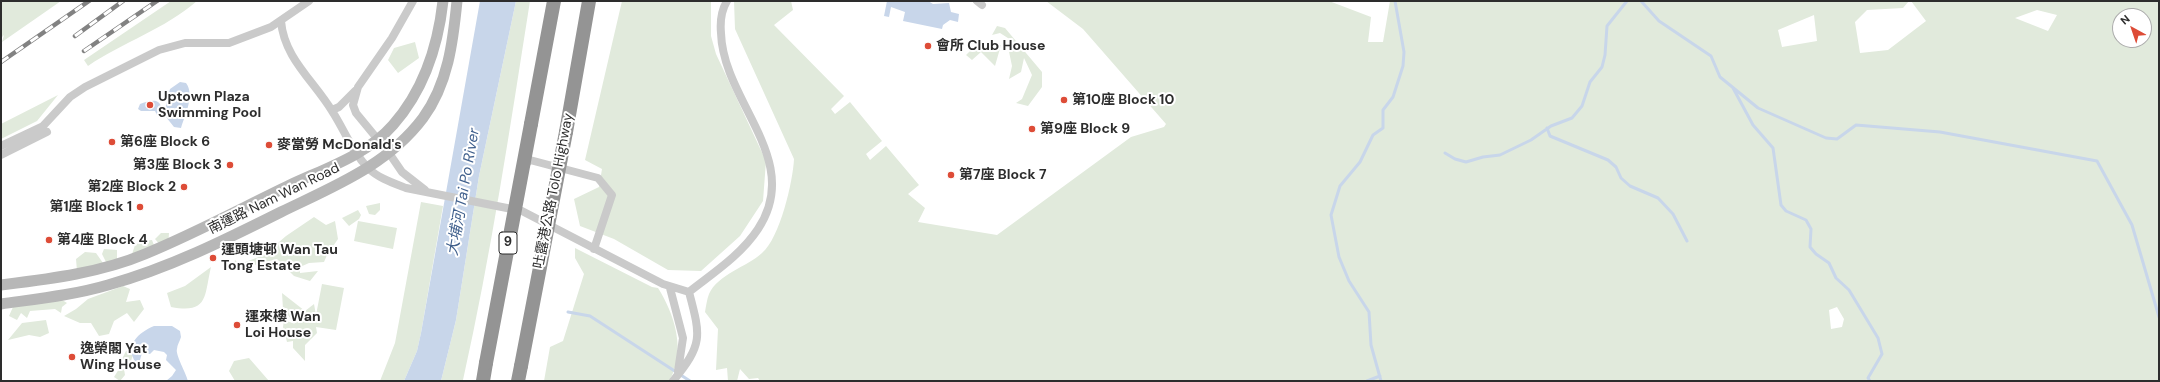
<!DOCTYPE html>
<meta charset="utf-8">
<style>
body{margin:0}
#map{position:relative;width:2160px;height:382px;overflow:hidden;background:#fff;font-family:"DM Sans",sans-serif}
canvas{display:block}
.frame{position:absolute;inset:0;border:2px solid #2d2d2d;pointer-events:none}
.north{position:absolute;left:2112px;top:8px;width:40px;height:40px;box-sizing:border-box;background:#fff;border:1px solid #ababab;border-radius:50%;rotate:320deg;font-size:11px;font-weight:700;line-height:16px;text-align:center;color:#2d2d2d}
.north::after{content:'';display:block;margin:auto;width:14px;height:18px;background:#dd4c37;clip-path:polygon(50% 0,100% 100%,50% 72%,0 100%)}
</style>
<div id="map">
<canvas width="2160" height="382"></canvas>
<div class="frame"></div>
<div class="north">N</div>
</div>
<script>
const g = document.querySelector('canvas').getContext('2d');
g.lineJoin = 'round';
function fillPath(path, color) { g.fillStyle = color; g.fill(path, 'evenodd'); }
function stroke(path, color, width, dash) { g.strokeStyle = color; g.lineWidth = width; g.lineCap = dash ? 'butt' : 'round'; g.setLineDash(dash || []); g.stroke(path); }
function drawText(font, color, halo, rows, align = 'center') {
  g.font = font + ' "DM Sans","Noto Sans TC",sans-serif'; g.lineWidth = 4; g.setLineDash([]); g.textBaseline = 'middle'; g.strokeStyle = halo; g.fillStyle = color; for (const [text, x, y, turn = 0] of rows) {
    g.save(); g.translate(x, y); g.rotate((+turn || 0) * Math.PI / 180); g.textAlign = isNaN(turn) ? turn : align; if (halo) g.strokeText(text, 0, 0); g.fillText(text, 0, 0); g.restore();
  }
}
fillPath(new Path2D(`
 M1,1H61L2,42L4,35L1,38Z
 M171,1H197C165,29 123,42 88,66L84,60Z
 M516,1H530C510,128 491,255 463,380L441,381L456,320L479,176Z
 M622,1H711V36L716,54L766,161L763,201L740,236L701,271L668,270L614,239L580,226L574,199L599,187L602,169L585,160Z
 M734,1H791L793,10L774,25L844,96L831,109L835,114L850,102L882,141L866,154L870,160L886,146L919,185L908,194L925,208L918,222L997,235L1131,137L1164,127L1166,124L1083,29L1046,1H1329L1371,17L1368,42H1383L1390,1H1909L1903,8L1867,10L1855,22L1860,53L1888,50L1926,21L1911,1H2159V381H760L758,378L749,379L740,369L737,381H728L727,368L716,370L718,329L705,312C706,306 707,299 709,294C718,274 747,267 762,253C780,238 793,181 794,159L735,29ZM2037,10L2057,15L2048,31L2015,18ZM1814,15L1817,41L1782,47L1778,30ZM2120,16H2144V40H2120ZM1837,307L1844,319L1842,327L1831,329L1829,310Z
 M997,26L1005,28L1042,72V87L1028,106L1016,103L1022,99L1032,75L1024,58L1021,72L1009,79L1012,66L1008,47L1018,49L1011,40L1000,33L992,35Z
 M415,42L419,58L398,73L388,60L394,48Z
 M986,44L1001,45L995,66L981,52L972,60L966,55L973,48Z
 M58,95L37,121L1,139V124Z
 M421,202L443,206L421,333L417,351L404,381H380L395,343Z
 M380,203V210L375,215L369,214L366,206Z
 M358,210L361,215L359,219L349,226L342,218Z
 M314,217L326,225L335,221L338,239L327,255L324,262L309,263L300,267V273L318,271L310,281L294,276L277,259L247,267L243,271L233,267L235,260L240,264L264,255L286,236Z
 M358,221L397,228L393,249L354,241Z
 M161,233H169L168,248L161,246L155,239Z
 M152,240L157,253L132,254L135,245L142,241Z
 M575,248L652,287L658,288C674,313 687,352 669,381H544L550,347L563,341L584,274L575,258Z
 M104,249L117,250V261L106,262L102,254Z
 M85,252L96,253L103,263L77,271L76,259Z
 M211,267C204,296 209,314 171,307L167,293L185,286Z
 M322,284L344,288L336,330L316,327L317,333L305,345V361L293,348V341L287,342L283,327L284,320L295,324L283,309L282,293L305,311L314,304L316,315Z
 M123,286L130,289L126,302L140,300L144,309L134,322L127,313L114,321L109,334L99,336L91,323H80L64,316L76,309L88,299Z
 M59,298L67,303L62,307L61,313L55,309L30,311L27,318L21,313L17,320L9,316L13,307Z
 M46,320L49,333L40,337L29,335L8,340L22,323Z
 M135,348L131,361L122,359L126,351Z
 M249,358L269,381H235L229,371L234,361Z
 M119,369H124L125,375L120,381L114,377Z`), '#e1eadc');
fillPath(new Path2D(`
 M480,1H516L479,176L456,320L441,381H404L417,351L421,333Z
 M887,1H928L933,4L949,3L951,12L959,14L958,22L950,20L943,25L942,29L903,21L905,12L891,7L889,17L884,16Z
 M180,82L186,83C195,95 185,115 181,128L174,127L166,117L157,115L155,111H141L138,109L140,104C150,101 161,96 162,112L164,113L170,89Z
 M154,326H172L180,331L181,337C180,341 177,345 177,349C175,354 186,373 188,381H166L172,376L176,370L166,360L167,355L164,352L154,350L150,354L142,353L140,360L136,363C124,345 138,333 154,326Z`), '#c8d6ea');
stroke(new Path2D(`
 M1641,1L1659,21L1711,56L1720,77L1758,108L1826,138L1837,139L1856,125L1940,132L2097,161L2132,225L2159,317
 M1733,88L1753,125L1773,148L1781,205L1786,211L1806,220L1811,229L1810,247L1816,254L1829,263L1836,278L1849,290L1878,338L1882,354L1868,378L1870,381
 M1547,128L1550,136L1608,160L1616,167L1621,178L1630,186L1658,198L1673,214L1687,241
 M1445,153L1455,159L1466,162L1483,157L1500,155L1531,140L1551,126L1572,118L1582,106L1590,82L1602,67L1605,55L1607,26L1627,1
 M568,312L590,316L690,381
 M1367,381L1380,376
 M1381,381L1371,345L1369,312L1349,281L1339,257L1331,215L1340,186L1360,162L1373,135L1383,128V110L1393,97L1403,66L1404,52L1395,1`), '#c8d6ea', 3);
stroke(new Path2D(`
 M413,1L392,38L358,87L353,105L356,113L389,153L402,172L425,190
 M977,1L982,5
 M281,21C284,58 314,81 332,111C344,129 352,152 368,168C378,178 393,183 406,188L522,211L663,284L689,292
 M332,110L339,107L355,91
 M1,146L43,126L70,97L85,87L159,50L185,43H229L271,27L309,1
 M1,155L47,132
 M524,166L530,160L598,178L612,195L594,249
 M670,288L683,338L678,371
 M689,292C713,273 741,255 758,229C804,160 723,102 721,33C720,22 721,11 727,1
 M673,381C703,344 701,337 689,292`), '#cacaca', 8);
stroke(new Path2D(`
 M1,285C49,279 100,273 145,254C194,234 242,208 290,185C324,169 367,155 393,125C423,91 438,46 443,1
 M1,304C36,299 74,295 108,285C169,268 225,240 281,212C332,187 387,166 423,118C448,84 453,42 457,1`), '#b7b7b7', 11);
stroke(new Path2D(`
 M531,124L554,1
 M566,132L589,1
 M483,381L486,363
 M518,381L521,366`), '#949494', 14);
const rail = new Path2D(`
 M75,36L123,1
 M84,51L157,1
 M1,62L89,1`);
stroke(rail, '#828282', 4.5);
stroke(rail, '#fff', 3, [9]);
stroke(new Path2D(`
 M486,363L531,124
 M521,366L566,132`), '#949494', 14);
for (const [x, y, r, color] of [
 [928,46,4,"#dd4c37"],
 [1064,100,4,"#dd4c37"],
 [150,105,4,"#dd4c37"],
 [1032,129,4,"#dd4c37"],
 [112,142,4,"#dd4c37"],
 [269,145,4,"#dd4c37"],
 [230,165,4,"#dd4c37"],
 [951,175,4,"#dd4c37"],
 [184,187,4,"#dd4c37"],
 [140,207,4,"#dd4c37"],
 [49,240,4,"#dd4c37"],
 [213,258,4,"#dd4c37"],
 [237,325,4,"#dd4c37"],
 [72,357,4,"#dd4c37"]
]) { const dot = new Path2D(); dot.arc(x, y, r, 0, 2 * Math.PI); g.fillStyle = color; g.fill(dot); stroke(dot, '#fff', 1.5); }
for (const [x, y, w] of [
 [508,243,18]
]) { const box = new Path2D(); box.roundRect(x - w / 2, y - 11, w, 22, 3); g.fillStyle = '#fff'; g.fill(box); stroke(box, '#2d2d2d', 1); }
drawText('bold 13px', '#2d2d2d', null, [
 ["9",508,243]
]);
drawText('bold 14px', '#2d2d2d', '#fff', [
 ["會所 Club House",936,46],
 ["Uptown Plaza",158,97],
 ["Swimming Pool",158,113],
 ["第10座 Block 10",1072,100],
 ["第9座 Block 9",1040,129],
 ["第6座 Block 6",120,142],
 ["麥當勞 McDonald's",277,145],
 ["第3座 Block 3",222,165,"right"],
 ["第7座 Block 7",959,175],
 ["第2座 Block 2",176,187,"right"],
 ["第1座 Block 1",132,207,"right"],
 ["第4座 Block 4",57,240],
 ["運頭塘邨 Wan Tau",221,250],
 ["Tong Estate",221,266],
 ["運來樓 Wan",245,317],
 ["Loi House",245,333],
 ["逸榮閣 Yat",80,349],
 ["Wing House",80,365]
], 'left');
drawText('14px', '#2d2d2d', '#fff', [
 ["吐露港公路 Tolo Highway",554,191,-79],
 ["南運路 Nam Wan Road",274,199,-26]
]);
drawText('italic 15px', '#3f5f8c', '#fff', [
 ["大埔河 Tai Po River",464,192,-80]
]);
</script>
